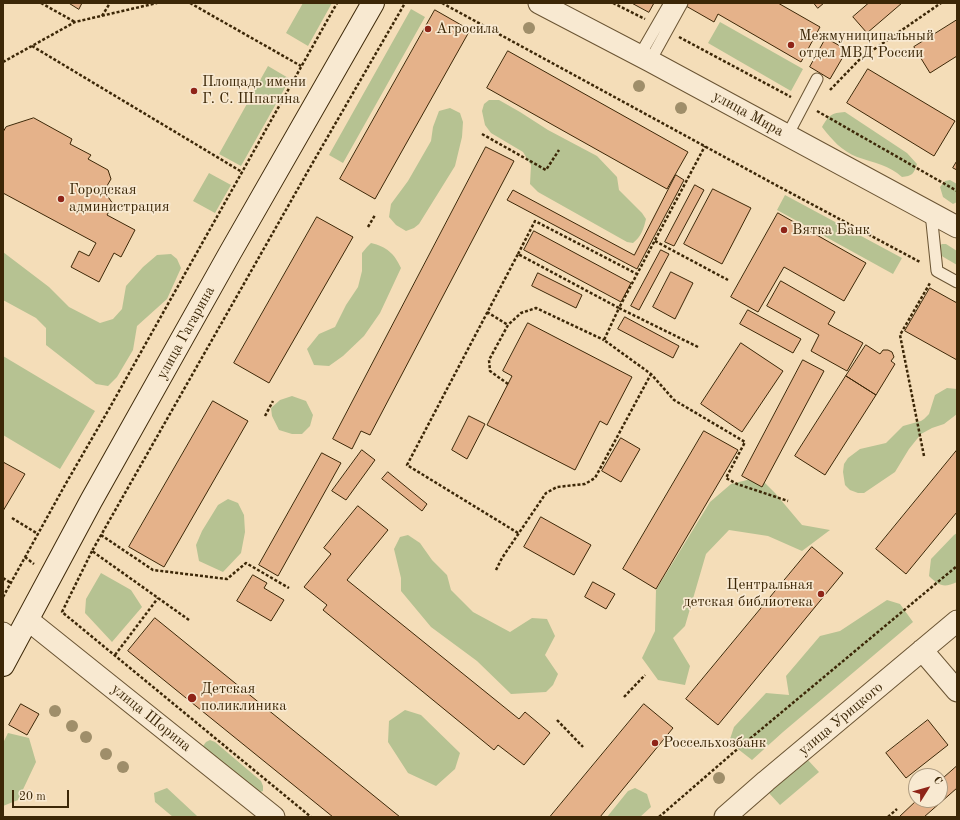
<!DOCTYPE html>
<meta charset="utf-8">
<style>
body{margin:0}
#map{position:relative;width:960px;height:820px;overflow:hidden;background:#f4ddb8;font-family:"Old Standard TT",serif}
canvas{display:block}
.frame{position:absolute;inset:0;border:4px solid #3c2707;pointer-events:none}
.north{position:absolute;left:908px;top:768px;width:40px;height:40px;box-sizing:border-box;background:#f8e9d1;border:1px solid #ad9b80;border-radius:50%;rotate:53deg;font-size:11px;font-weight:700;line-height:16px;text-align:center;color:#3c2707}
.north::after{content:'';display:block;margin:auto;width:14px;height:18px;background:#8f2418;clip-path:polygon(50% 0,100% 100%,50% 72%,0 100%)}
.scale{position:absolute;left:12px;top:790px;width:57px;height:18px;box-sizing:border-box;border:2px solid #3c2707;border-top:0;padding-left:5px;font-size:12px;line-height:14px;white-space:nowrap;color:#3c2707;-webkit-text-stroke:3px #f8e9d1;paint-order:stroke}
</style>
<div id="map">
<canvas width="960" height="820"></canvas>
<div class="frame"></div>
<div class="north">С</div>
<div class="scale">20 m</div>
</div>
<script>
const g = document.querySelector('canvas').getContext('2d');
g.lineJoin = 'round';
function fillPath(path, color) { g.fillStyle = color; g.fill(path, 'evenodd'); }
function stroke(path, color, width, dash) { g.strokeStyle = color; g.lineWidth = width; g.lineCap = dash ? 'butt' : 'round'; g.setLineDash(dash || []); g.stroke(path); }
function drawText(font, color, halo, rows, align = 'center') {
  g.font = font + ' "Old Standard TT",serif'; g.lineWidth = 3.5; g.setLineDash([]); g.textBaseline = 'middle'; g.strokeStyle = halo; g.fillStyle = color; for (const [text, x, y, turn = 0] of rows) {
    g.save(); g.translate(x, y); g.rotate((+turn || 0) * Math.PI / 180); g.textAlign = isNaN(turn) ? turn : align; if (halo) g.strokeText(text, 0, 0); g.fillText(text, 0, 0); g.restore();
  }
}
fillPath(new Path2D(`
 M303,3H332L308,46L286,33Z
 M411,9L425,17L343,163L329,155Z
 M720,22L803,69L791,91L708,43Z
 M268,66L290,79L241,166L219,154Z
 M489,100H499L520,112L548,130L597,156L617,177L619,190L642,213L646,219C644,228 641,237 633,243L627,242L538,192L530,184L531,165L523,152L491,133L485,125L482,111L484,104Z
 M450,108L460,113L463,122L462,137L455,166L419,224L414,228L406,231L396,225L389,217L391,204L408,181L431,141L433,127L439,111Z
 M845,112L907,153L917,164C914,174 912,176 902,177C889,165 874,163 857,157C842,151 832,140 822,127C829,115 831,113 845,112Z
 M209,173L231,185L215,213L193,201Z
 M950,180L957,184V202L953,204L943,197L940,187L945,181Z
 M785,195L902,258L893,274L777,210Z
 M371,243C387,247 394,253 401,268L380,313L364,336L343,356L329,366L314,365L307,349L319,334L335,327L346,305L358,287L362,271V253L367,247Z
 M942,244H946L957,251V265L940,255L939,246Z
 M3,252L49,287L69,307L100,323L113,319L122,309L126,286L143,267L157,255L171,254L177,259L181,268L167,299L137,326L133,350L117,377L108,386L96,384L46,345V328L36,318L3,300Z
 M3,356L95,411L60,469L3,435Z
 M947,388L957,389V414L944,424L932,428L921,434L909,449L895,472L864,493H858L850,490L845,485L843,472L844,464L848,458L860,449L886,443L903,426L921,421L924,419L929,414L935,395Z
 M292,396L306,401L313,415L310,426L302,434H292L279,430L272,416L271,408L280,400Z
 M759,477L775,493L802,525L830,530L802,551L768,536L729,530L706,554L685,626L673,638L690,666L685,685L658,680L642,658L655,631L656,590L710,502L731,484Z
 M228,499L238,503L244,515L245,532L241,553L223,572L199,561L196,545L202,531L218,505Z
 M957,533V582C944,588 939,586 929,576L931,559L954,535Z
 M408,535L420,543L432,560L447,575L451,590L473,612L510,632L532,618L547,619L555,636L545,655L558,674L553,685L546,692L511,694L477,661L431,627L401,591V578L394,549L400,537Z
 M101,573L131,590L142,607L112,642L85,613L86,599Z
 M887,600L900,604L913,622L783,732L752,760L729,742L734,727L766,693L789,695L786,676L820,636L840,631Z
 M405,710L421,715L460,753L455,769L436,786L408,773L388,742L389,721Z
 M8,733L29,738L36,762L18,800L3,806V743Z
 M210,740L215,742L261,781L263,786V791L258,793L208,754L203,746L206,742Z
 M807,759L819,772L780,805L768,792Z
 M167,788L196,815L198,817H173L155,802L154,793Z
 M635,788L647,794L651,807L640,817H607L628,791Z`), '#b6c292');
const building = new Path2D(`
 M69,3H82L79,9Z
 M632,3H654L649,12Z
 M688,3H778L820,27L801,62L718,14L714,22L686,6Z
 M814,3H824L818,8Z
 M869,3H902L867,33L853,17Z
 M435,10L470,30L375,199L340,179Z
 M957,20V56L930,73L914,47Z
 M826,38L847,50L830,79L810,67Z
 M508,51L688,152L667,189L487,88Z
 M868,69L955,121L934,156L847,103Z
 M34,118L72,139L70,144L91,155L88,159L108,170L111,179L104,191L113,204L107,215L135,230L121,257L114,253L99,282L71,267L79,251L89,256L96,243L3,193V132L6,127Z
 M486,147L514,161L370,435L361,431L352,449L333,439Z
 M957,161V170L953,168Z
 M676,175L684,180L637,269L507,200L513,190L634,255Z
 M695,185L704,190L674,246L665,242Z
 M713,189L751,208L722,264L684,244Z
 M778,213L866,263L844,301L784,267L758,312L731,297Z
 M317,217L353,237L269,383L234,363Z
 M534,231L631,283L621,302L524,250Z
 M661,250L669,254L639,310L631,306Z
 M671,272L693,283L675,319L653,307Z
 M538,273L582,295L576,308L532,286Z
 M781,281L835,312L828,324L863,343L847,371L811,351L819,335L767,306Z
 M930,288L957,303V360L905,331Z
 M748,310L801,339L793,353L740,324Z
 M625,317L679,346L673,358L618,329Z
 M528,323L632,377L607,425L600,421L575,470L487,425L512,376L503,371Z
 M741,343L783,371L742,432L701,404Z
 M866,345L880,354L883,350H888L892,352L894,357L891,361L895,364L876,395L846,376Z
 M803,360L824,371L762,487L742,476Z
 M846,376L876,395L825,475L795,456Z
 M213,401L248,421L164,567L129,547Z
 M469,416L485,424L467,459L452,450Z
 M704,431L738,450L656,589L623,569Z
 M621,438L640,449L621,482L602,471Z
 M362,450L375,460L346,500L332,491Z
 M957,450V512L906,574L876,549Z
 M322,453L341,463L278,576L259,565Z
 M3,462L25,474L3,511Z
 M388,472L427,504L422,511L382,479Z
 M358,506L388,530L347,580L519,719L525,712L550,733L524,765L498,745L494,750L323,610L327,605L304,587L331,554L324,548Z
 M541,517L591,545L574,575L524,547Z
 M812,547L843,573L718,725L686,699Z
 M253,575L267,583L264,588L284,600L271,621L237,601Z
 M593,582L615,594L606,609L585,597Z
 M155,618L251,696L400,817H333L128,651Z
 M21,704L39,714L27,735L9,725Z
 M644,704L673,728L600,817H550Z
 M928,720L948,745L906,778L886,753Z
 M957,766V788L924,817H899L917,800H940V781Z`);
fillPath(building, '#e5b28a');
stroke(building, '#3c2707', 1);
const lane = new Path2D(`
 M640,55L670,3
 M650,61L682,3
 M787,136L817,79
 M931,213L937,271L957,282`);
const street = new Path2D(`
 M539,3L650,61L957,227
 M28,620L274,817
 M3,633L15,643
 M922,650L957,691
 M725,817L766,781L957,621`);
const secondary = new Path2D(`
 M3,665L91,501L230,253L373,3`);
stroke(lane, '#6a5433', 13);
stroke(street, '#6a5433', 23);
stroke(secondary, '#3c2707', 24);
stroke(new Path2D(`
 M41,3L75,22
 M190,3L301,66
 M442,3L774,184L920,262
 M613,3L645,19
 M102,16L110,3
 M679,37L791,97
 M32,46L242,172
 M3,62L75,22L157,3
 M830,90L860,59L941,3
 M817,111L957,191
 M482,134L546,170L559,150
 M368,227L375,215
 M655,241L728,280
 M518,254L535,221L637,274
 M487,312L508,325
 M698,347L619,308L604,340L651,374L674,400L745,442L726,478L737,484L788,501
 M508,384L490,371L489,360L508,325L521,313L536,308L604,340
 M265,416L273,401
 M924,456L900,335L930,283
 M12,518L38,534
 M518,533L407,465L518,254L619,308L705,146
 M101,535L153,570L227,579L246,563L289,588
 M92,551L62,612L311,817
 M25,557L34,564
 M496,570L502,558L546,493L557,487L585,484L595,478L651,374
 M3,578L11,583
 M3,597L65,485L109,409L337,3
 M189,620L92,551L312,164L405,3
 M115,655L158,598
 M624,697L645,675
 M557,720L583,747
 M659,817L734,752L957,566
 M888,817L897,809`), '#3c2707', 2.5, [3, 2]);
stroke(lane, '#f8e9d1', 11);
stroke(street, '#f8e9d1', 21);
stroke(secondary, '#f8e9d1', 22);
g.fillStyle = '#9f8e6a';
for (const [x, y] of [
 [529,28],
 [639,86],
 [681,108],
 [55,711],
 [72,726],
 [86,737],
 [106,754],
 [123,767],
 [719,778]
]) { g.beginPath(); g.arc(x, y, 6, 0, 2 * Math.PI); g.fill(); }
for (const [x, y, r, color] of [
 [428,29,4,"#8f2418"],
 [791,45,4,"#8f2418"],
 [194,91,4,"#8f2418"],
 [61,199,4,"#8f2418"],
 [784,230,4,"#8f2418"],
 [821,594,4,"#8f2418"],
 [192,698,5,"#8f2418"],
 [655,743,4,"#8f2418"]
]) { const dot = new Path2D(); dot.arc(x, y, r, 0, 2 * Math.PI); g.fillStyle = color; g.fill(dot); stroke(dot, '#f8e9d1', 1.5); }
drawText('15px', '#3c2707', '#f8e9d1', [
 ["Агросила",436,29],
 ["Межмуниципальный",799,36],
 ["отдел МВД России",799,53],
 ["Площадь имени",202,82],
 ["Г. С. Шпагина",202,99],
 ["Городская",69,190],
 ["администрация",69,207],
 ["Вятка Банк",792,230],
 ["Центральная",813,585,"right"],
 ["детская библиотека",813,602,"right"],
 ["Детская",201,689],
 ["поликлиника",201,706],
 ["Россельхозбанк",663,743]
], 'left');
drawText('15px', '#3c2707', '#f8e9d1', [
 ["улица Мира",748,114,29],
 ["улица Гагарина",186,333,-61],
 ["улица Шорина",151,718,39],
 ["улица Урицкого",841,719,-40]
]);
</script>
